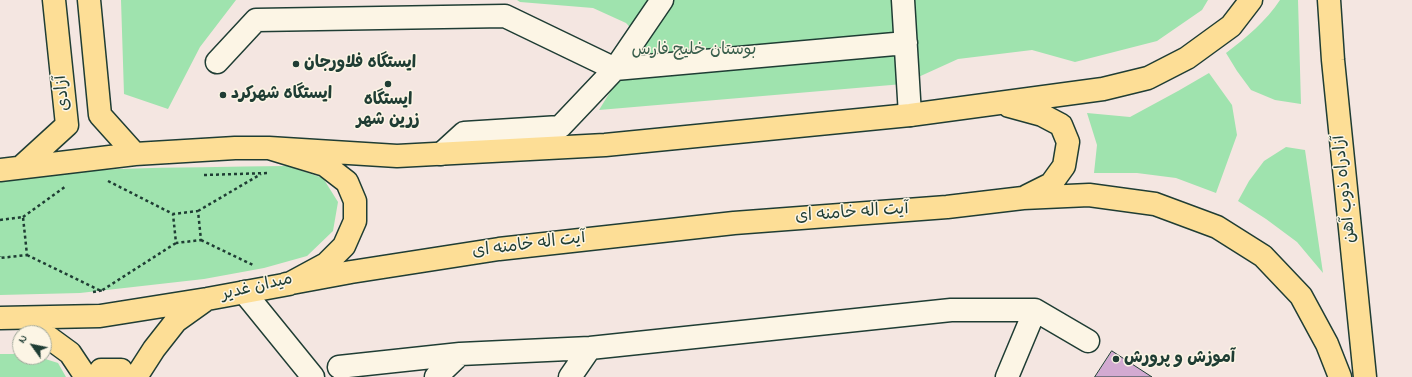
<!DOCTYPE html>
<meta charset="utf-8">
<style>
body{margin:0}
#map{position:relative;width:1412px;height:377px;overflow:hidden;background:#f4e6e1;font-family:"Indie Flower",sans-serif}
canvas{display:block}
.north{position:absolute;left:12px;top:325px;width:40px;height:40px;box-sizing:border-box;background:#fcf5e5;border:1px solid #a4ab9e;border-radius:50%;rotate:303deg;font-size:11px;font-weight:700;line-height:16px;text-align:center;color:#1f3d34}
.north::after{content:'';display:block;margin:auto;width:14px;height:18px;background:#1f3d34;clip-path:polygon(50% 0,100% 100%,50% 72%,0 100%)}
</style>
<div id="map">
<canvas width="1412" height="377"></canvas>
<div class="north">N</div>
</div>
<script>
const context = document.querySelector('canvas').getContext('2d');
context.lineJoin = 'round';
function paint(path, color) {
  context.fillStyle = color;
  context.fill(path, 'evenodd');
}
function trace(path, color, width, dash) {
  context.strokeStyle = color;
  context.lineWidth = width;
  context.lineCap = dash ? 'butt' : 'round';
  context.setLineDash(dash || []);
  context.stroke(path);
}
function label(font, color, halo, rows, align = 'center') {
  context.font = font + ' "Indie Flower","Playpen Sans Arabic",sans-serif';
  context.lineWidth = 3;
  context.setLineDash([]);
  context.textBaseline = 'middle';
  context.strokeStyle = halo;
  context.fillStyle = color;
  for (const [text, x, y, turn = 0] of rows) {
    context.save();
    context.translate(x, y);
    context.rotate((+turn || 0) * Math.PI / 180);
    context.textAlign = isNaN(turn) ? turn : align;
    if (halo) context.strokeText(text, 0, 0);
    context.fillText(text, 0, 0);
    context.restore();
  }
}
const green = new Path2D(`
 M121,0H236L200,47L168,109L124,94Z
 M517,0H1208L1202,10L1157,41L1075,62L1032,50L958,59L903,84L599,110L642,40L626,23L593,8L520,2Z
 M1280,0H1298L1301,104L1275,100L1251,90L1237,71L1226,53C1247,37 1266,21 1280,0Z
 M1209,73L1232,105L1237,135L1216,193L1176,178L1137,173H1094L1097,145L1087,113L1130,117L1178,91Z
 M1286,147L1305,150L1323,273L1297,242L1266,219L1238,201L1249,181L1264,161Z
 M287,166L323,178L338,202L333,231L307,256L264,268L204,279L80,293L0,295V180C39,173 79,171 119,169C174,167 230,167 287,166Z
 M0,354H20V357H39L58,363L66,377H0Z`);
const building = new Path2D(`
 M1112,351L1152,377H1095Z`);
const path = new Path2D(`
 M204,175L269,173
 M108,181L173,214L198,211L201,240L176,243L173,214
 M198,211L261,174
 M23,217L66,186
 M0,220L23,217L27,255L0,258V256
 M201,240L255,266
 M27,255L101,291L176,243
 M93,292L104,290`);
const minor = new Path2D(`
 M903,0L910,115
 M217,62L256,20L505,16L615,69L906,43
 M441,154L464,133L560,127L615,69L662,0
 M244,292L313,377
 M339,367L460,354
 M436,377L460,354L590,348L951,310H1035L1088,341
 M570,377L590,348
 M1007,377L1035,310`);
const major = new Path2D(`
 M89,0L100,115L135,154
 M1009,106L1042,115L1061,125L1068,142L1064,166L1051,184L1027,196
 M269,148L397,156L605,145L910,115L1103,89L1148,78L1187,58L1231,26L1251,0
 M21,167L67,125L54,0
 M0,170L135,154L235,148H269L325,165L347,182L355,201V221L344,246L326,264L289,284L207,299L100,316L0,318
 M286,284L351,272L499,249L734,223L947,207L1023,198L1089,195L1155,204L1217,227L1263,256L1301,296L1327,344L1340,377
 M44,334L70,353L86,377
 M96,377L101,370H121L125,377
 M136,377L154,349L176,321L204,301`);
const highway = new Path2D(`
 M1329,0L1333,60L1365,377`);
const markers = [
 [296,64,4,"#1f3d34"],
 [388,84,4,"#1f3d34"],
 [223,95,4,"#1f3d34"],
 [1116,359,4,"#1f3d34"]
];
const parkNames = [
 ["بوستان خلیج فارس",694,51]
];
const poiNames = [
 ["ایستگاه فلاورجان",304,64],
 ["ایستگاه شهرکرد",231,95],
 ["ایستگاه",388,101,"center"],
 ["زرین شهر",388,121,"center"],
 ["آموزش و پرورش",1124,359]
];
const streetNames = [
 ["آزادی",64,93,-96],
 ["آزادراه ذوب آهن",1346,189,-96],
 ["آیت اله خامنه ای",852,214,-4],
 ["آیت اله خامنه ای",529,246,-7],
 ["میدان غدیر",257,288,-13]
];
paint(green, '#9fe3ae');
paint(building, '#d2aad1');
trace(building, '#1f3d34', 1);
trace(minor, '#1f3d34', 25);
trace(major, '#1f3d34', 25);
trace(highway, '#1f3d34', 25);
trace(path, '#1f3d34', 2.5, [3, 3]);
trace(minor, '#fcf5e5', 22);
trace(major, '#fdde96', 22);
trace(highway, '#fdde96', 22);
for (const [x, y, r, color] of markers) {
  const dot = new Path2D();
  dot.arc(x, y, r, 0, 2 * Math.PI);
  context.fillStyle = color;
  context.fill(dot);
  trace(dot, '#fcf5e5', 1.5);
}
label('17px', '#395e4c', '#fcf5e5', parkNames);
label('bold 17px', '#1f3d34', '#fcf5e5', poiNames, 'left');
label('17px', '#1f3d34', '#fcf5e5', streetNames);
</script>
